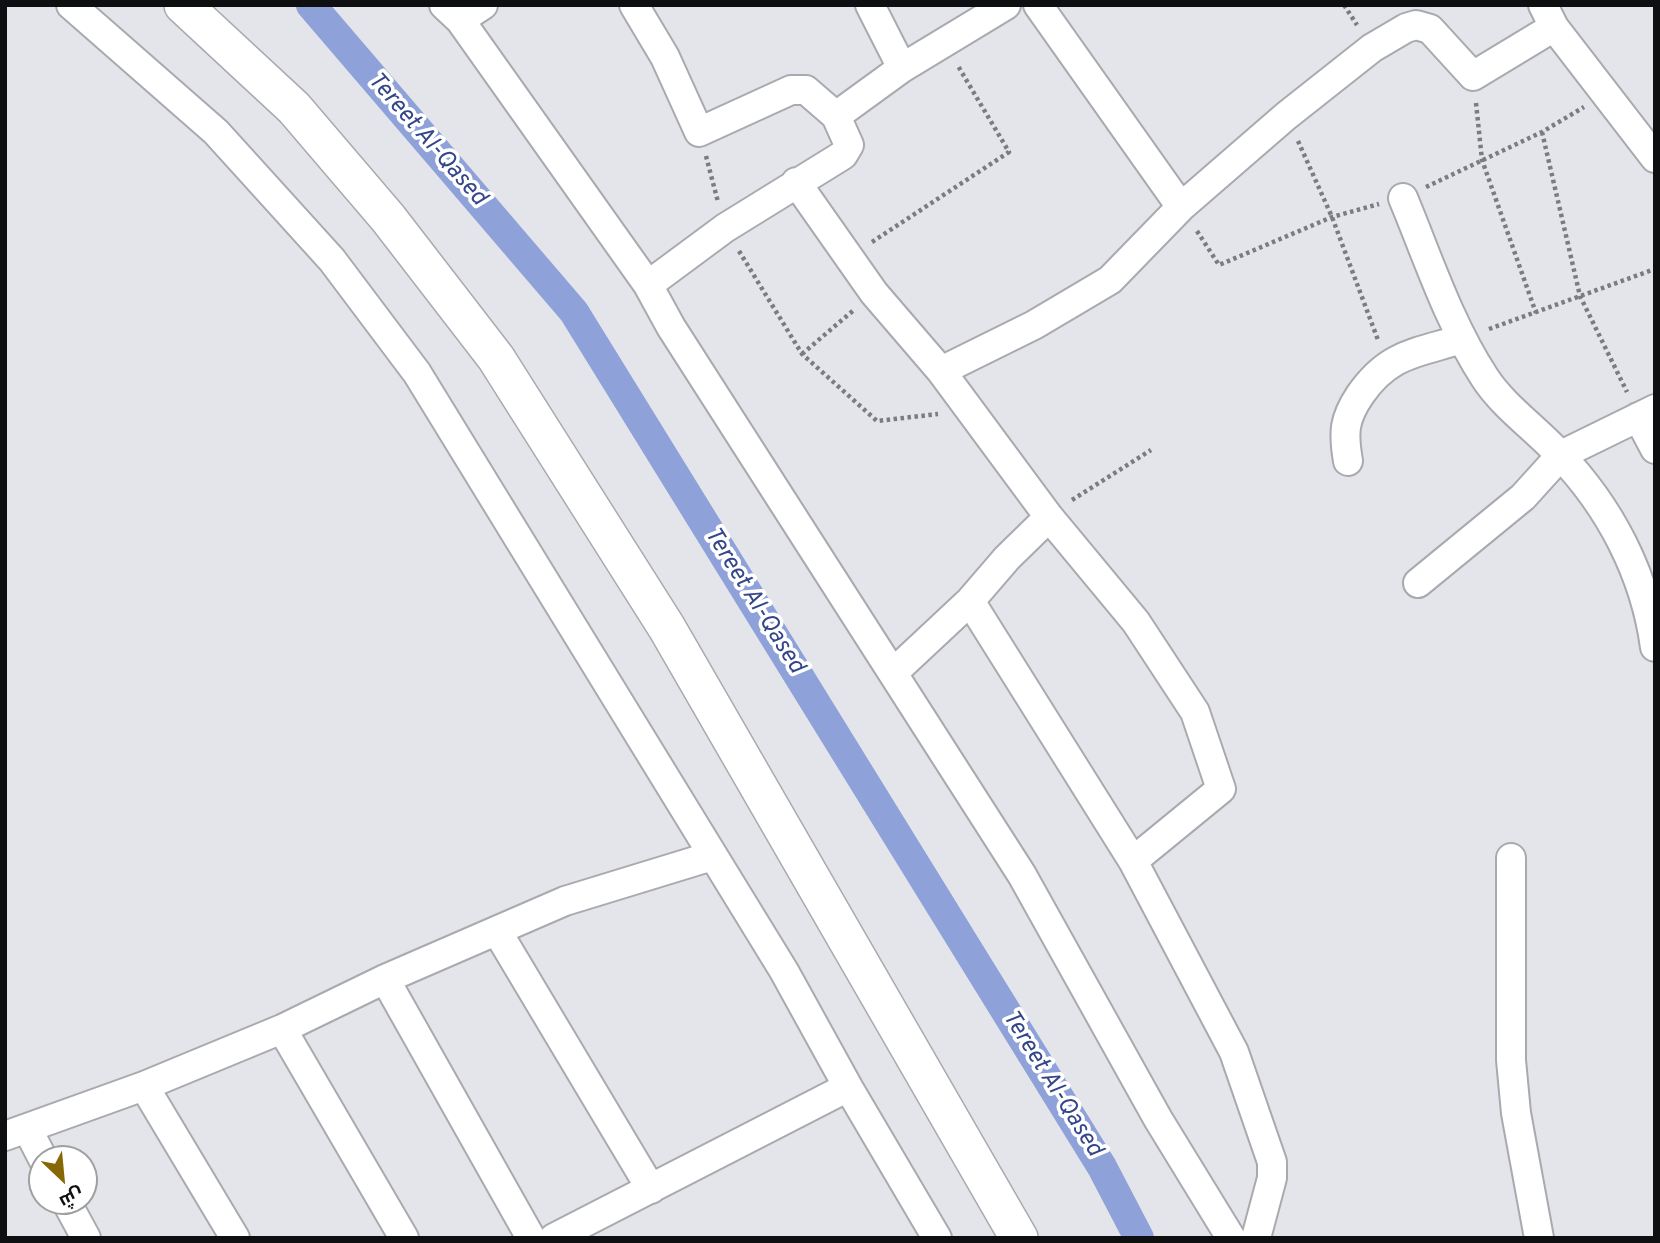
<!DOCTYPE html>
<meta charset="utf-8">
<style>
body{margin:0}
#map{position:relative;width:1660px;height:1243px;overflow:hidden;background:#e3e5ea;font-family:Overpass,Cairo,sans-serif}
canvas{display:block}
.frame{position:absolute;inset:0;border:7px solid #0e0f10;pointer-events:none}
.north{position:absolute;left:28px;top:1145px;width:70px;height:70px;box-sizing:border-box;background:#fff;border:2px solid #9f9f9f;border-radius:50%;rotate:154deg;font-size:19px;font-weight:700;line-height:28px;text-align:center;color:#0e0f10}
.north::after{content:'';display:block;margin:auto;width:24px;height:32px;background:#866904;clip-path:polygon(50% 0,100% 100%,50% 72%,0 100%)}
</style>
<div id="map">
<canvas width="1660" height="1243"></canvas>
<div class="frame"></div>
<div class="north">ش</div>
</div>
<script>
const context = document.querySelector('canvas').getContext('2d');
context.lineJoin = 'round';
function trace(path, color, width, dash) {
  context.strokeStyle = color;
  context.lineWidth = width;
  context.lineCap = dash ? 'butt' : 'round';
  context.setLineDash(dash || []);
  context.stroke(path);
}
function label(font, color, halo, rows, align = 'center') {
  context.font = font + ' Overpass,sans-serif';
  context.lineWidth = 7;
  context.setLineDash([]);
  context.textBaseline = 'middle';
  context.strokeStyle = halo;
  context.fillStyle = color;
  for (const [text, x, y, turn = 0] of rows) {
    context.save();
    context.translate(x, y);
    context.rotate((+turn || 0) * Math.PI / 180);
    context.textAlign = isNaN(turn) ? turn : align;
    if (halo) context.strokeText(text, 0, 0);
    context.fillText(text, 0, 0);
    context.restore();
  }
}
const canal = new Path2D(`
 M311,5L574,312L1102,1167L1139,1238`);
const path = new Path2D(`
 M1344,5L1357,25
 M1476,103L1482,160L1536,313
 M1542,132L1580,296L1627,392
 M1298,141L1332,217L1378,340
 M706,156L718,202
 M1426,187L1542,132L1584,107
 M1197,231L1219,265L1332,217L1379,204
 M872,242L1009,152L958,66
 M739,251L802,354L877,421L938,414
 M1489,329L1655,269
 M802,354L855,309
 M1072,500L1151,450`);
const minor = new Path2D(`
 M71,5L216,132L332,260L417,373L784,971L848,1087L937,1238
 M444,5L460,20L648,285L671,327L1022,875L1158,1119L1231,1238
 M634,5L665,57L699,132L791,90H806L836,116L849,145L843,155L725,228L648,285
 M870,5L902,68
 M1038,5L1181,207
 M1543,5L1554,27L1655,158
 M460,20L483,5
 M836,116L902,68L1006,5
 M796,182L874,293L941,371L1049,517L1136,622L1195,712L1221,789L1133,861
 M1403,198C1428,258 1449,323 1485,378C1504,407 1535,428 1559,454C1610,507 1645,574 1655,647
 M941,371L1034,325L1110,280L1181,207L1286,116L1372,48L1406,28L1416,25L1430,29L1473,76L1554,27
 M1638,417L1655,449
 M1348,461C1343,432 1344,419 1360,395C1389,353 1417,353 1462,339
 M1418,583L1523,497L1561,455L1655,409
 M970,601L1133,861L1234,1052L1272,1162V1178L1256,1238
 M893,673L970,601L1007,558L1049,517
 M1511,858V1060L1516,1113L1539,1238
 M497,931L651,1189
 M385,979L531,1238
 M282,1029L404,1238
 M144,1086L235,1238
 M27,1128L43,1159
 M5,1136L144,1086L282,1029L385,979L565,901L712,856
 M66,1201L86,1238
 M554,1238L848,1087`);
const tertiary = new Path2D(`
 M183,5L294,108L388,218L496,358L667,628L1019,1238`);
const waterNames = [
 ["Tereet Al-Qased",426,140,49],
 ["Tereet Al-Qased",753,601,58],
 ["Tereet Al-Qased",1051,1084,58]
];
trace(canal, '#8ea2d9', 30);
trace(minor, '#a8aaaf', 32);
trace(tertiary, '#a8aaaf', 40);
trace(path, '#7b7c7f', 4.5, [3.5, 3.5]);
trace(minor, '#fff', 28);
trace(tertiary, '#fff', 37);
label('italic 24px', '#34468a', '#fff', waterNames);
</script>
